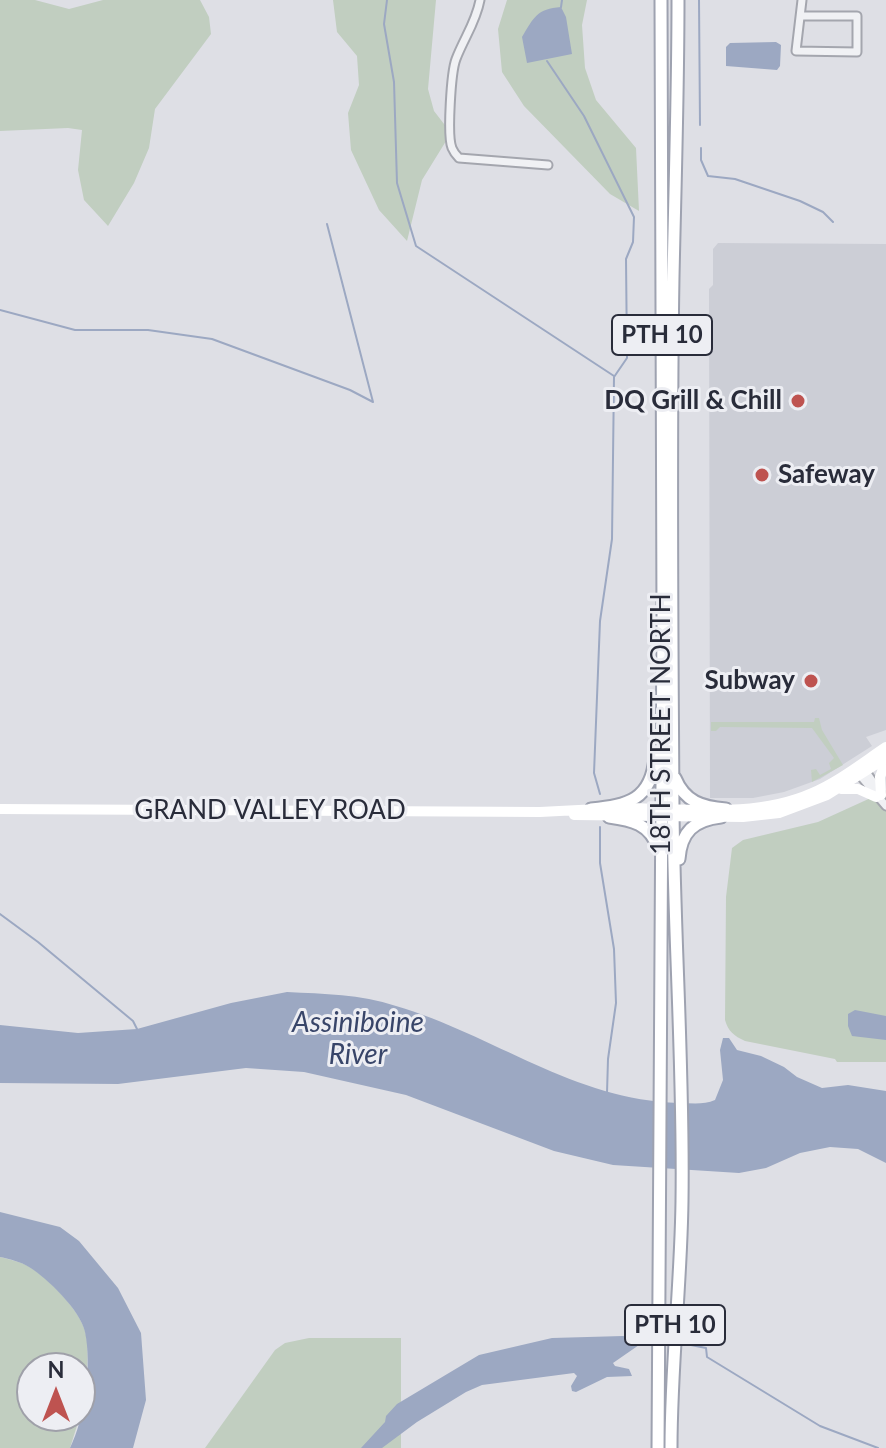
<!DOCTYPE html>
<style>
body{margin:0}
#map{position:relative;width:886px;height:1448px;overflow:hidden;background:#dedfe5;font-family:Lato,sans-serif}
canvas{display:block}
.north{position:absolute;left:16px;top:1352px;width:80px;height:80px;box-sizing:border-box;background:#edeef3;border:2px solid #9fa0a9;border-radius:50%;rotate:0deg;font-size:22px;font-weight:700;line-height:32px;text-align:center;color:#292c3a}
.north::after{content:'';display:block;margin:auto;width:28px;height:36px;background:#be5350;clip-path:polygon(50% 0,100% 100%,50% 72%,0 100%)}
</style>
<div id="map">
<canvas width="886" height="1448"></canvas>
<div class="north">N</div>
</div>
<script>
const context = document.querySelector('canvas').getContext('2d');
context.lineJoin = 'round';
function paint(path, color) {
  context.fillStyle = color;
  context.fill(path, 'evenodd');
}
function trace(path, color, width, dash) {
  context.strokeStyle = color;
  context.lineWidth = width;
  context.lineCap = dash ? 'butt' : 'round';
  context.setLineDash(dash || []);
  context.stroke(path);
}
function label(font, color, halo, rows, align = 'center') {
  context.font = font + ' Lato,sans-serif';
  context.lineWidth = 6;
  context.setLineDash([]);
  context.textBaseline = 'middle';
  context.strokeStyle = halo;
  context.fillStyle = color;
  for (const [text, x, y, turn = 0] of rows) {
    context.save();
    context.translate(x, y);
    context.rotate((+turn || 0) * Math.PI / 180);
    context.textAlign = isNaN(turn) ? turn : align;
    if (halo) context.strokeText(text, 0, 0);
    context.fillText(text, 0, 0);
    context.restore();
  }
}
const built = new Path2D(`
 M718,243L886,244V730L866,737L872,746L820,779L784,792L753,798H710L709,289L713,285V249Z`);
const green = new Path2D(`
 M0,0H35L69,9L103,0H200L209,17L211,34L155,109L149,148L134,183L108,226L84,200L78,170L82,130L68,128L0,131Z
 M333,0H436L428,89L434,111L451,133L422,180L407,241L379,210L351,150L348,113L359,85L357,56L337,32Z
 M507,0H587L582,25L585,68L596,100L636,148L639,211L610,194L524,106L502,72L498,29Z
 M815,718H819L822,730L843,765L812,782L811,770L816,769L820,775L831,769L829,763L834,758L812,728L720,727L716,731H711V722H814Z
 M886,791V1062H837L835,1059L745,1041C734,1036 728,1031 725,1020L726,897L732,848L743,840L818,822Z
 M0,1257C8,1259 17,1261 24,1264C44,1273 77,1307 84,1328C92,1349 85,1394 80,1416V1368H32V1416H80L70,1448H0Z
 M309,1338H401V1448H205L275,1350L285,1343Z`);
const water = new Path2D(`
 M561,7L566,17L572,54L527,63L522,37C534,17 537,9 561,7Z
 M776,42L781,45L780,66L777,70L726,66V47L730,43Z
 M287,992C324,994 360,994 396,1006C494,1035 574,1100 679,1103C691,1103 704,1105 715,1100L723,1080L720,1050L723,1038H729L737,1050L761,1056L784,1067L797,1077L822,1088L848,1085L886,1091V1163L858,1149L830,1147L800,1153L766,1168L739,1173L613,1165L554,1151L406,1095L304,1072L246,1068L118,1084L0,1083V1025L78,1033L137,1029L231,1003Z
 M855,1010L886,1016V1040L852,1036L848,1026V1014Z
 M0,1212L60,1227L79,1241L118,1288L141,1333L146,1400L133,1448H70C85,1418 92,1365 85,1332C81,1311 47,1278 29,1267C21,1262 10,1259 0,1257Z
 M623,1336L628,1337L639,1345L613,1363L615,1366L629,1369L632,1376L607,1377L576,1392L572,1391L571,1386L577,1376L574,1373L482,1385L466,1392L417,1422L382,1448H361L385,1422L386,1416L397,1404L479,1355L552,1338Z`);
const stream = new Path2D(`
 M387,0L384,24L394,82L397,183L416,246L614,376
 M699,0L700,125
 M561,7L562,0
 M547,61L584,116L634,217L633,242L626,259L627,358L614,377L612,539L600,621L594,773L600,794
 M701,148V160L708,176L735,179L800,201L823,212L833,222
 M0,310L75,330H148L212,339L350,390L373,402L327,224
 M600,827V863L614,949L616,1003L608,1059L607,1093
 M0,914L38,942L133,1021L137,1029
 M691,1345L706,1348L707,1357L820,1426L878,1448`);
const street = new Path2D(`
 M480,0C476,22 464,38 456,59C451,72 447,136 452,148C454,153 455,154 459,158L548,165
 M802,16H857V52L796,51L802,0
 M864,769L880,792
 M858,773L886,806`);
const secondary = new Path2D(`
 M841,789H858L876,797
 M881,795L880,777L886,761
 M614,808C678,807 751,820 812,793C838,782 862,763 886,747
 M0,809L540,812L598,809
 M574,815L743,817L779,813L827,795L886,758`);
const primary = new Path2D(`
 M675,778C685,802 702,807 726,809
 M591,809C628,805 651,800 655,758
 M609,817C632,820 650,824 658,848
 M679,859C681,832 694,820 721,817
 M658,1448L663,616L661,0
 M671,1448C671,1365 681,1283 682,1201C684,1070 674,939 673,808C672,631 670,454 673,277C675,184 678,92 678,0`);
const markers = [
 [798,401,8,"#be5350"],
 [762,475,8,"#be5350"],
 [811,681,8,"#be5350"]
];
const shields = [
 [662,335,100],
 [675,1325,100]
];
const shieldNames = [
 ["PTH 10",662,335],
 ["PTH 10",675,1325]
];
const poiNames = [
 ["DQ Grill & Chill",782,401],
 ["Safeway",778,475,"left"],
 ["Subway",795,681]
];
const streetNames = [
 ["18TH STREET NORTH",662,724,-90],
 ["GRAND VALLEY ROAD",270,811]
];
const waterNames = [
 ["Assiniboine",358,1023],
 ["River",358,1055]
];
paint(built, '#ccced6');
paint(green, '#c1cec0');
paint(water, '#9ca8c2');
trace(stream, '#9ca8c2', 2);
trace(street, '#a4a6ae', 11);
trace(primary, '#9ea2b0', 15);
trace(street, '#f0f1f4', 7);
trace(secondary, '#fff', 10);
trace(primary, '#fff', 11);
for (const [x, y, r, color] of markers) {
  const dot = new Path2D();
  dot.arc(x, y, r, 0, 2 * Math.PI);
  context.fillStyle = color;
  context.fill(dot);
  trace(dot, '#edeef3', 3);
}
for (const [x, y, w] of shields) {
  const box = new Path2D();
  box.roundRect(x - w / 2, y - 20, w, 40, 6);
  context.fillStyle = '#edeef3';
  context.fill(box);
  trace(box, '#292c3a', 2);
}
label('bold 24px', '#292c3a', null, shieldNames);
label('bold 26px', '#292c3a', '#edeef3', poiNames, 'right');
label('26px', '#292c3a', '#edeef3', streetNames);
label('italic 28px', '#384569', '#edeef3', waterNames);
</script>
